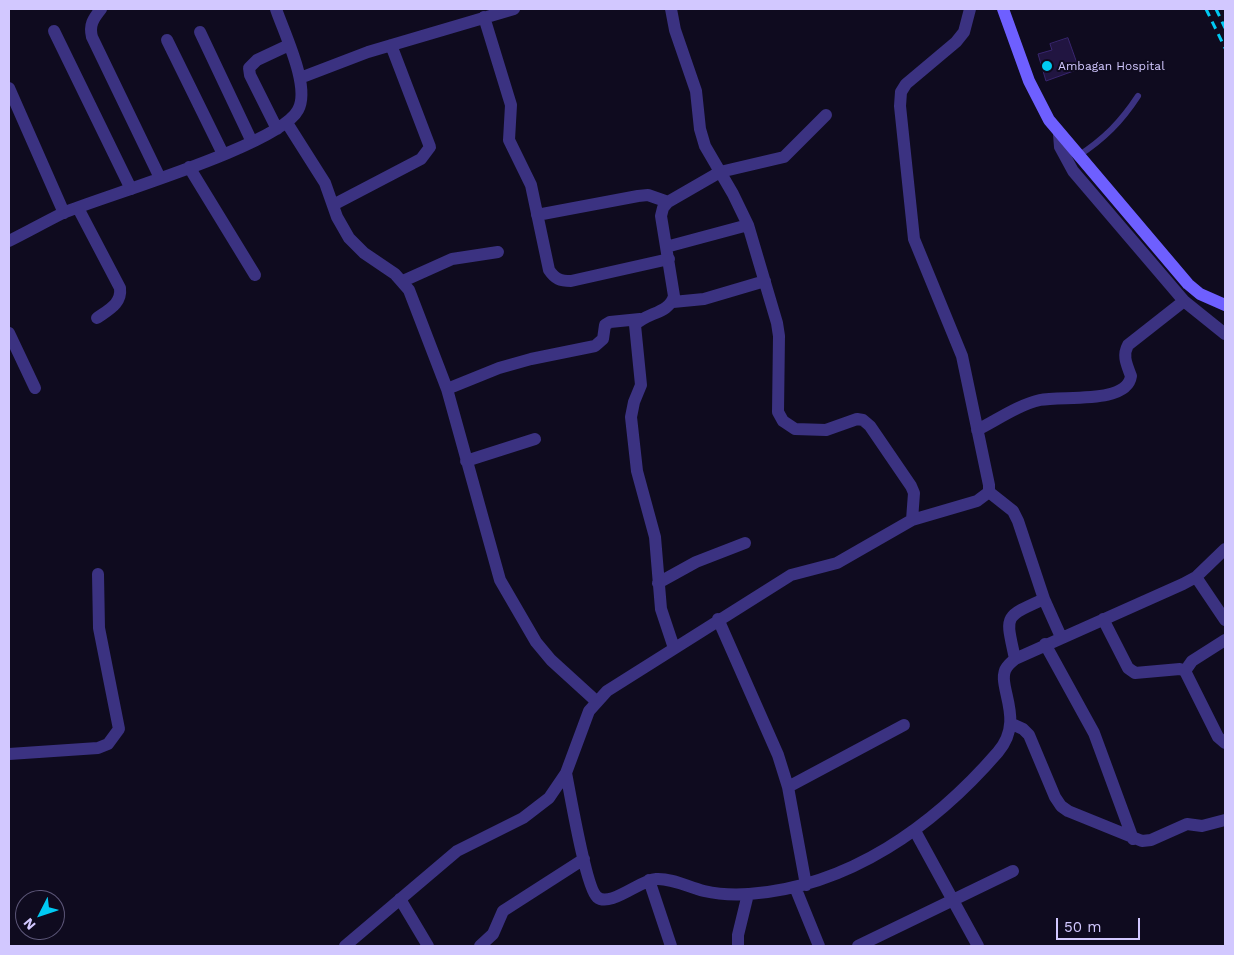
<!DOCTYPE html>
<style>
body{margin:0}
#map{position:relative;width:1234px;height:955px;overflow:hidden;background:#0f0b1f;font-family:"Work Sans",sans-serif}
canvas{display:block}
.frame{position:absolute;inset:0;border:10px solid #d2c8ff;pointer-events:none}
.north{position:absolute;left:15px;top:890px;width:50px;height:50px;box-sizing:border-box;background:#0f0b1f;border:1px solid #5d5779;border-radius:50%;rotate:229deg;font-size:14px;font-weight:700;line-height:20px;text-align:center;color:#d2c8ff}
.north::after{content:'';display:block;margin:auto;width:18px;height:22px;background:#00caf3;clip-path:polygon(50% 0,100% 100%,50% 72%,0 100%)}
.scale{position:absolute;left:1056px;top:918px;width:84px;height:22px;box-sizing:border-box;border:2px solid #d2c8ff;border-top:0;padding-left:6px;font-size:15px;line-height:18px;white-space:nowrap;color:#d2c8ff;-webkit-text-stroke:4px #0f0b1f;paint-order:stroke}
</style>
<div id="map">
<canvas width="1234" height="955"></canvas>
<div class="frame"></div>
<div class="north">N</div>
<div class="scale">50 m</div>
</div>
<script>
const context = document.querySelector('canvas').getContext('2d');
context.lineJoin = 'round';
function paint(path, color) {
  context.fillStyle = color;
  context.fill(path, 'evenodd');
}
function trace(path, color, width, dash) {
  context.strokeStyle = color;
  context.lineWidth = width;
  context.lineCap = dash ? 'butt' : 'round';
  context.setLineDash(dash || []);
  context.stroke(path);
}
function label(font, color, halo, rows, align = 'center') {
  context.font = font + ' "Work Sans",sans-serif';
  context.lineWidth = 4;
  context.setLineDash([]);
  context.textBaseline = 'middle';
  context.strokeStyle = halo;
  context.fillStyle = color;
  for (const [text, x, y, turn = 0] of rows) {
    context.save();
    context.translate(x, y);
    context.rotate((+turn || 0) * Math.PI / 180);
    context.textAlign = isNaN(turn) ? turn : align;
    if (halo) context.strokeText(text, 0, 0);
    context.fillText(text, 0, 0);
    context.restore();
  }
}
const building = new Path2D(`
 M1068,38L1079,69L1046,81L1038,54L1052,50L1050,44Z`);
const lane = new Path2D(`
 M1078,156C1104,139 1121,122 1138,96`);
const street = new Path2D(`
 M101,9C93,19 89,25 92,37L160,178
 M671,9L675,30L696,91L700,129L705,146L733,194L748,225L777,323L779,336L778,412L783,421L795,429L826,430L857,419L863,420L870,426L911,486L914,493L912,520
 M484,17L511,105L509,140L531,185L549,270C555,279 560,281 571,281L669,259
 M54,31L131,189
 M200,32L252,142
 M167,40L223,154
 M300,78L368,52L514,9
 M9,88L64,213
 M287,123L325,183L337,217L349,238L364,253L395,274L409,290L447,389L500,580L536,642L551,660L596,701
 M277,129L250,75L249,68L257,60L289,45
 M1059,134L1060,147L1073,171L1184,301L1225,334
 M189,167L255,275
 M333,205L421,159L430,147L391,45
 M78,208L120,288C122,304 108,310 97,318
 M537,215L638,196L648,195L668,202
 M9,241C27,232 45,222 63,213C106,195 280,145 298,110C311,87 284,33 276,9
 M666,247L748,225
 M403,281L452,259L498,252
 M673,302L704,299L765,281
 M9,333L35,388
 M447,389L499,368L531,359L595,346L603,339L605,325L610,322L640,319
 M977,430C997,420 1018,405 1040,400C1061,395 1127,405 1131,376C1127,365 1122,356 1128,345L1184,301
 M466,461L535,439
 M989,492L1013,511L1018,521L1044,599L1061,637
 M1196,577L1225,620
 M658,583L696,562L745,543
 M718,619L778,755L788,787L806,885
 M1103,619L1128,668L1135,673L1180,669L1185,671L1218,737L1225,743
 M1045,644L1094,733L1133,839
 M674,648L661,609L655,537L637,471L631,417L634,402L641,385L635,325C647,312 669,314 674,296L661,216L663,208L668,202L720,172L784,157L826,115
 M1015,659C1006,615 1002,618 1044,599
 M1185,671L1192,661L1225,640
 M1012,724L1023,729L1029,735L1055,797L1061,806L1068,811L1142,841L1151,840L1187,824L1202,826L1225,820
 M9,754L98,748L108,744L119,729L99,628L98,574
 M566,773C570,793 586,888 597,897C610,908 640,880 656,879C672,878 688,887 704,891C717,894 735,895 749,894C849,887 934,826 998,752C1027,718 994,684 1007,667C1009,664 1013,661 1015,659L1183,584L1196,577L1225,549
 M788,787L904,725
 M915,831L978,946
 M649,880L671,946
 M795,887L819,946
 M400,899L428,946
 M345,946L457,851L523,818L549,798L566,773L589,711L607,691L791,575L837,563L912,520L977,501L989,492V485L962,356L914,239L900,106L901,92L906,84L956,42L964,32L970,9
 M480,946L493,934L503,911L584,859
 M738,946V935L748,894
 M858,946L1013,871`);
const secondary = new Path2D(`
 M1003,9L1029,81L1049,120L1188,284L1200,294L1225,305`);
const rail = new Path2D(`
 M1206,9L1225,48
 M1216,9L1225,28`);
const markers = [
 [1047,66,6,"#00caf3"]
];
const poiNames = [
 ["Ambagan Hospital",1058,66]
];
paint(building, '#211541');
trace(building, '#39266f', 1);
trace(lane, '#3b3281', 6);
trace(street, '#3b3281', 12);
trace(secondary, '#6e5fff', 12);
trace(rail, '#00caf3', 3, [8, 6]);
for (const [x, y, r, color] of markers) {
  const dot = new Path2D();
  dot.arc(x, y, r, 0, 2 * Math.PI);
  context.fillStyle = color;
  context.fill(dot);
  trace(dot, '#0f0b1f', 2);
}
label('12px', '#d2c8ff', '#0f0b1f', poiNames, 'left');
</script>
